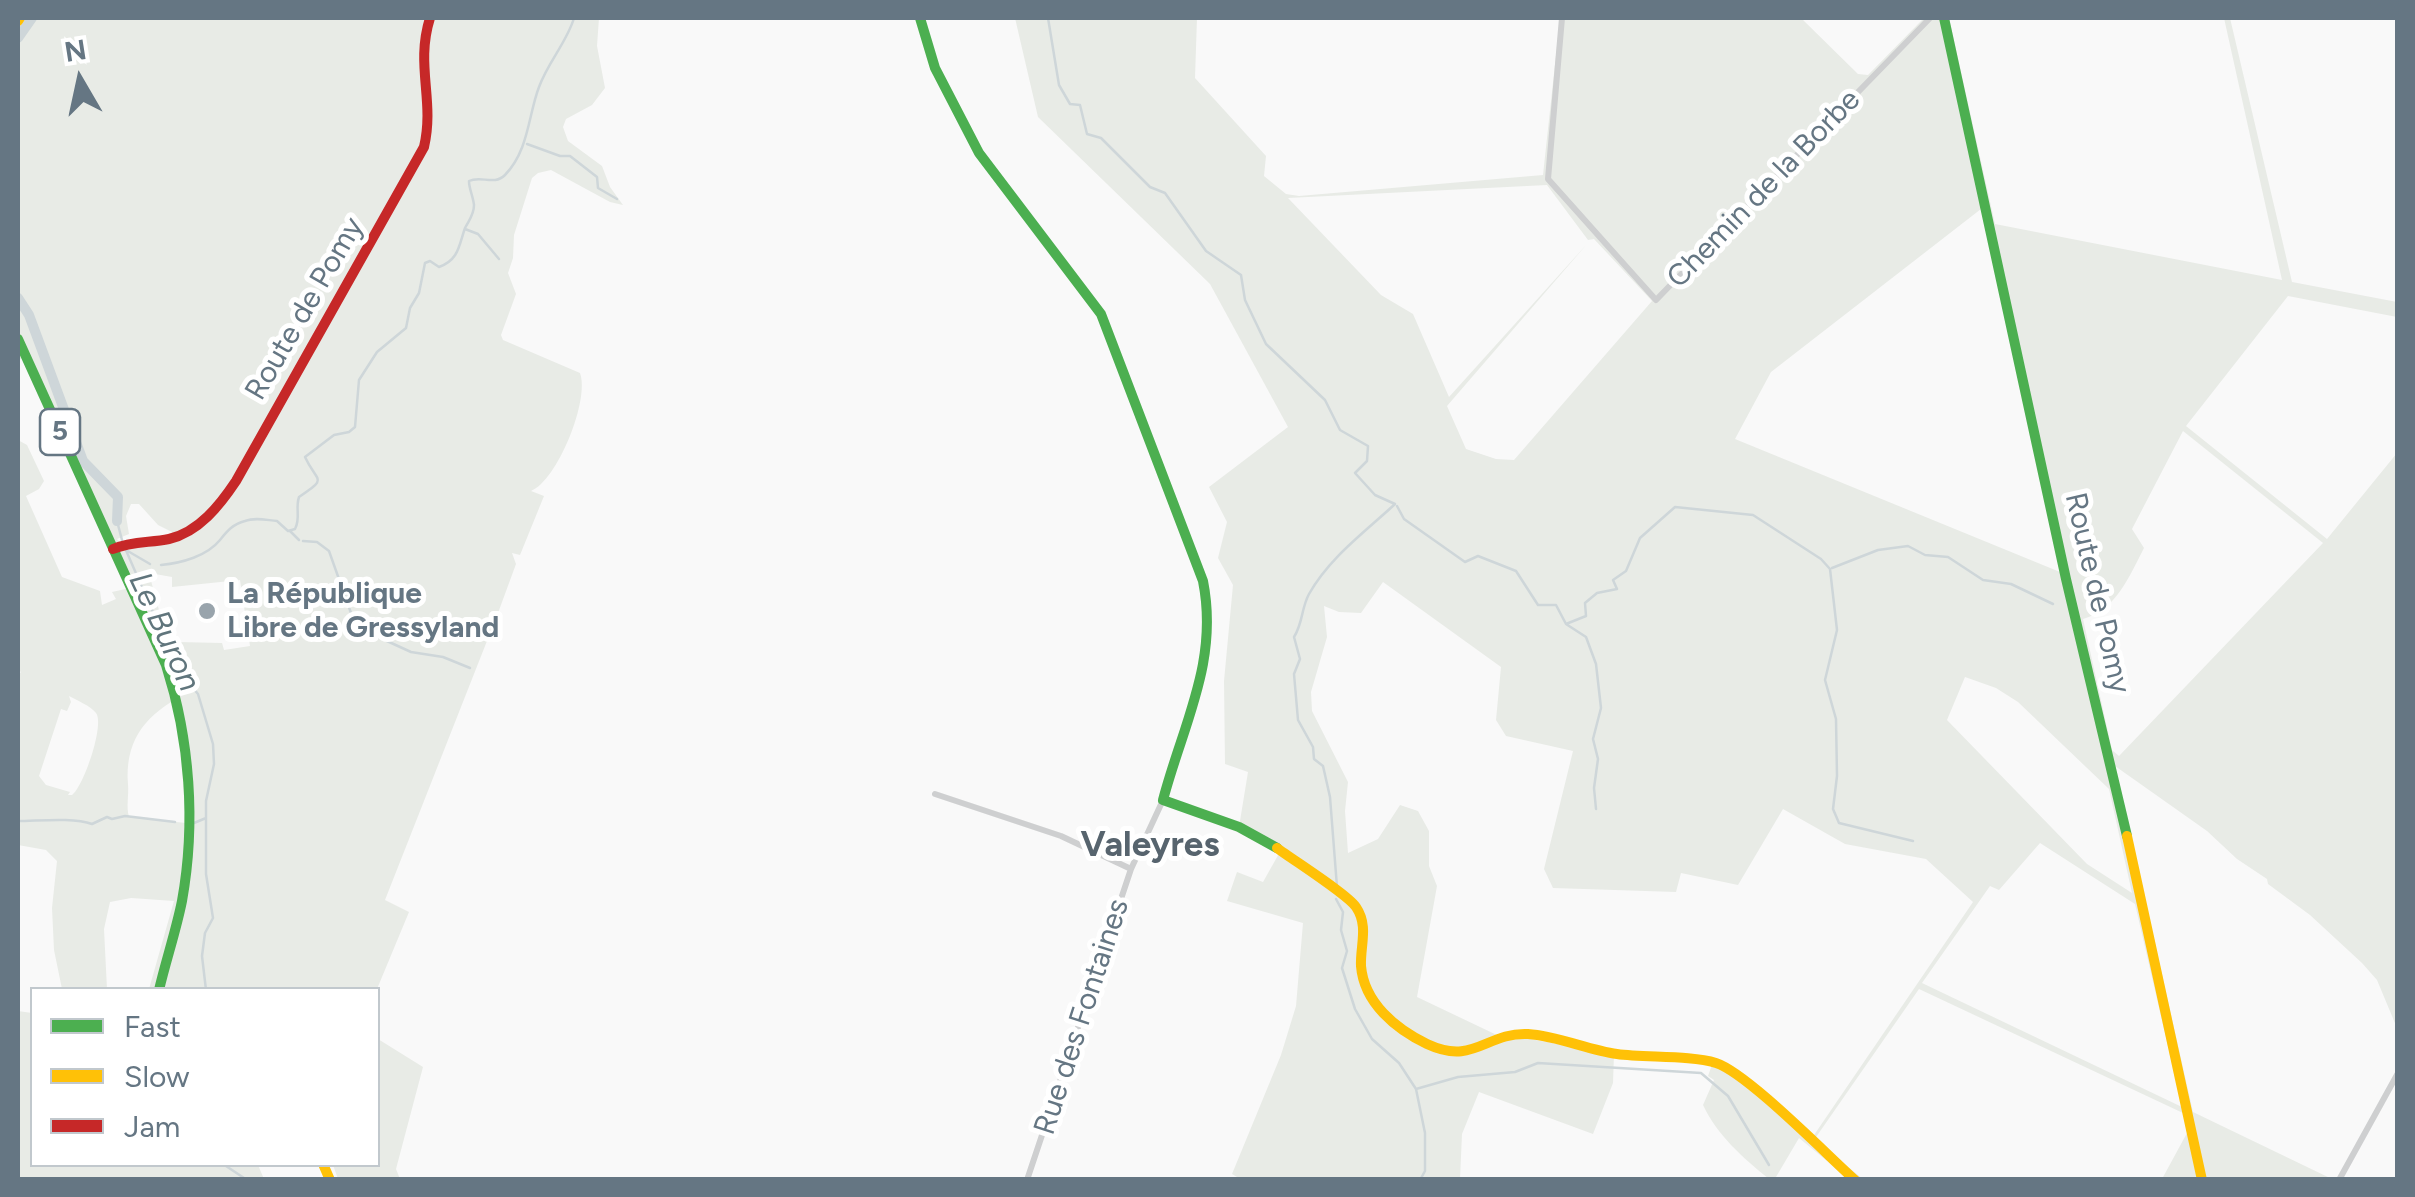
<!DOCTYPE html>
<meta charset="utf-8">
<style>
body{margin:0}
#map{position:relative;width:2415px;height:1197px;overflow:hidden;background:#f9f9f9;font-family:Figtree,sans-serif}
canvas{display:block}
.frame{position:absolute;inset:0;border:20px solid #657683;pointer-events:none}
.legend{position:absolute;left:30px;top:987px;width:350px;height:180px;box-sizing:border-box;background:#fff;border:2px solid #c1c8cd;margin:0;padding:12px 18px;list-style:none;font-size:30px;color:#657683}
.legend li{display:flex;align-items:center;gap:20px;height:50px}
.legend b{width:50px;border:2px solid #c1c8cd}
.north{position:absolute;left:30px;top:30px;width:100px;height:100px;-webkit-text-stroke:8px #fff;paint-order:stroke;rotate:351deg;font-size:28px;font-weight:700;line-height:40px;text-align:center;color:#657683}
.north::after{content:'';display:block;margin:auto;width:35px;height:45px;background:#657683;clip-path:polygon(50% 0,100% 100%,50% 72%,0 100%)}
</style>
<div id="map">
<canvas width="2415" height="1197"></canvas>
<div class="frame"></div>
<ul class="legend">
<li><b style="height:12px;background:#4caf50"></b>Fast</li>
<li><b style="height:12px;background:#ffc107"></b>Slow</li>
<li><b style="height:12px;background:#c62828"></b>Jam</li>
</ul>
<div class="north">N</div>
</div>
<script>
const context = document.querySelector('canvas').getContext('2d');
context.lineJoin = 'round';
function paint(path, color) {
  context.fillStyle = color;
  context.fill(path, 'evenodd');
}
function trace(path, color, width, dash) {
  context.strokeStyle = color;
  context.lineWidth = width;
  context.lineCap = dash ? 'butt' : 'round';
  context.setLineDash(dash || []);
  context.stroke(path);
}
function label(font, color, halo, rows, align = 'center') {
  context.font = font + ' Figtree,sans-serif';
  context.lineWidth = 10;
  context.setLineDash([]);
  context.textBaseline = 'middle';
  context.strokeStyle = halo;
  context.fillStyle = color;
  for (const [text, x, y, turn = 0] of rows) {
    context.save();
    context.translate(x, y);
    context.rotate((+turn || 0) * Math.PI / 180);
    context.textAlign = isNaN(turn) ? turn : align;
    if (halo) context.strokeText(text, 0, 0);
    context.fillText(text, 0, 0);
    context.restore();
  }
}
const green = new Path2D(`
 M20,18H599L597,46L605,88L592,105L566,119L563,127L568,141L602,166L610,187L623,205L610,202L551,170L538,173L532,178L514,235L513,258L508,273L516,294L501,335L503,340L580,373C590,400 557,481 531,491L544,496L520,555L512,553L516,564L498,613L385,900L409,912L377,989H149L174,901L131,898L110,902L104,929L107,989H62L54,950L52,908L57,861L46,850L18,845V675L21,672L18,670V440L27,445L44,481L39,489L26,496L62,577L100,591L102,605L116,599L112,592L130,588L24,355L18,362ZM131,504H139L158,525L172,532V537L122,545L117,539L129,534L126,516ZM155,574L172,577V587L240,580L250,646L224,650L222,643L178,642L159,610L150,577ZM69,696C76,700 91,706 96,713C105,725 83,788 72,795H68L70,792L46,785L39,776L61,709L67,711L71,702ZM178,698L186,823L129,817C126,806 129,796 128,784C125,744 142,718 178,698Z
 M1015,18H1197L1195,78L1266,156L1264,176L1286,194L1299,196L1543,175L1560,18H1801L1858,74L1868,75L1924,18H1949L1995,224L2282,280L2224,18H2230L2292,282L2397,302V317L2288,296L2186,426L2327,539L2397,453V1028L2377,980L2362,963L2310,915L2268,884L2267,879L2237,859L2207,831L2115,766L2193,1112L2332,1179H2162L2187,1133L2183,1113L1919,989L1814,1140L1863,1179H1849L1799,1138L1776,1177L1768,1178C1744,1159 1717,1135 1703,1105L1714,1080L1708,1076L1714,1059L1740,1073L1812,1138L1973,902L1926,859L1845,844L1783,809L1738,885L1681,873L1676,892L1553,888L1544,869L1573,751L1506,736L1496,720L1501,667L1383,582L1361,613L1339,612L1324,606L1327,637L1311,692L1312,711L1348,782L1345,811L1348,853L1378,839L1400,805L1418,811L1429,831V866L1437,886L1417,997L1501,1037L1513,1036L1614,1054L1613,1083L1593,1134L1479,1092L1462,1134L1460,1179L1242,1180L1232,1174L1281,1055L1296,1006L1303,923L1227,901L1237,872L1263,882L1281,850L1239,827L1248,772L1225,764L1224,681L1233,585L1218,558L1227,522L1209,487L1288,427L1210,284L1038,117ZM1547,185L1588,240L1594,239L1652,301L1514,460L1496,459L1466,449L1447,406L1587,244L1449,397L1413,314L1381,295L1288,198ZM1981,209L1982,210L2060,572L1735,439L1771,372ZM2183,431L2323,543L2119,756L2112,750L2083,619C2116,610 2129,577 2144,548L2132,529ZM1965,677L1996,688L2018,702L2109,789L2132,893L2087,864L1947,720ZM2040,843L2135,904L2182,1107L1922,983L1990,886L1999,890Z
 M18,1011L32,1013V1164L258,1165L264,1179H18Z
 M378,1039L423,1067L396,1169L400,1179H338L333,1165L378,1164Z`);
const stream = new Path2D(`
 M1048,18L1059,85L1070,104L1080,105L1087,134L1101,138L1150,187L1165,193L1206,251L1241,275L1245,300L1266,344L1325,400L1340,430L1368,446L1367,461L1355,473L1375,495L1395,504C1365,532 1330,557 1309,594C1301,609 1303,623 1294,637L1300,659L1294,674L1298,720L1313,747L1314,759L1323,766L1330,797L1337,887
 M527,144L560,156H570L597,177L598,188L617,199
 M465,229L478,234L499,259
 M1397,506L1404,519L1465,562L1478,556L1516,571L1538,605H1556L1566,624L1586,637L1596,664L1601,708L1593,739L1598,759L1594,788L1596,809
 M117,521L122,540
 M290,531L299,540
 M303,541L317,542L329,551L351,613L376,636L411,652L443,657L470,668
 M125,548L178,670L198,694L213,744L214,764L206,801V874L213,918L205,933L202,956L206,990
 M126,550L150,564
 M161,565C182,563 207,556 220,540C227,531 233,524 245,521C255,517 266,520 277,521L288,531L295,529C301,518 295,509 299,497C329,477 317,483 305,457L334,435L349,432L355,427L359,380L377,352L406,328L410,308L419,293L425,263L430,261L439,267C459,260 459,245 465,228C469,220 474,215 474,205C473,196 469,189 469,181C481,175 494,186 505,175C529,150 528,116 539,87C548,62 567,42 574,18
 M1832,568L1878,550L1908,546L1925,555L1948,557L1983,580L2011,584L2053,604
 M1566,624L1586,616L1585,603L1597,593L1617,589L1613,580L1626,571L1640,538L1675,507L1753,515L1821,559L1830,569L1837,630L1825,680L1836,719L1837,776L1833,809L1839,823L1913,841
 M18,821C38,821 73,817 92,824L107,817L112,819L125,816L175,822
 M194,823L206,818
 M1336,899L1343,912L1341,930L1347,951L1342,968L1355,1009L1372,1039L1399,1063L1416,1089L1425,1133V1171L1420,1180
 M1416,1089L1458,1077L1515,1072L1538,1063L1701,1073L1728,1096L1769,1165
 M223,1164L247,1180`);
const river = new Path2D(`
 M18,38L32,18
 M18,298L29,315L83,461L118,497L117,521`);
const street = new Path2D(`
 M1562,18L1548,179L1656,300L1930,18
 M935,794L1061,836L1131,869
 M1027,1180L1131,869L1163,800
 M2339,1180L2398,1073`);
const fast = new Path2D(`
 M920,18L935,68L979,153L1101,314L1203,581C1219,662 1183,724 1163,800L1239,827L1277,848
 M1944,18L2066,579L2127,836
 M18,339L166,665C190,740 196,823 182,901C176,931 166,960 159,990`);
const slow = new Path2D(`
 M18,21L20,18
 M2127,836L2202,1180
 M1277,848C1293,860 1347,894 1356,907C1369,926 1360,946 1361,966C1364,1003 1396,1029 1427,1044C1474,1066 1486,1032 1528,1034C1558,1036 1588,1050 1617,1054C1645,1058 1690,1055 1716,1063C1747,1073 1826,1154 1855,1180
 M323,1164L330,1180`);
const jam = new Path2D(`
 M113,549C132,541 150,543 169,539C199,532 220,505 236,481L424,147C435,100 415,66 430,18`);
const markers = [
 [207,611,10,"#99a4ac"]
];
const shields = [
 [60,432,40]
];
const shieldNames = [
 ["5",60,432]
];
const streetNames = [
 ["Chemin de la Borbe",1764,189,-46],
 ["Route de Pomy",305,309,-60],
 ["Route de Pomy",2097,593,77],
 ["Rue des Fontaines",1082,1017,-72]
];
const poiNames = [
 ["La République",227,594],
 ["Libre de Gressyland",227,628]
];
const waterNames = [
 ["Le Buron",164,632,65]
];
const quarterNames = [
 ["Valeyres",1150,846]
];
paint(green, '#e8ebe6');
trace(stream, '#ced6d9', 2.5);
trace(river, '#ced6d9', 10);
trace(street, '#cecfd0', 6);
trace(fast, '#4caf50', 10);
trace(slow, '#ffc107', 10);
trace(jam, '#c62828', 10);
for (const [x, y, r, color] of markers) {
  const dot = new Path2D();
  dot.arc(x, y, r, 0, 2 * Math.PI);
  context.fillStyle = color;
  context.fill(dot);
  trace(dot, '#fff', 4);
}
for (const [x, y, w] of shields) {
  const box = new Path2D();
  box.roundRect(x - w / 2, y - 23, w, 46, 8);
  context.fillStyle = '#fff';
  context.fill(box);
  trace(box, '#657683', 2.5);
}
label('bold 28px', '#657683', null, shieldNames);
label('30px', '#657683', '#fff', streetNames);
label('bold 30px', '#657683', '#fff', poiNames, 'left');
label('italic 32px', '#60757c', '#fff', waterNames);
label('bold 35px', '#57646e', '#fff', quarterNames);
</script>
